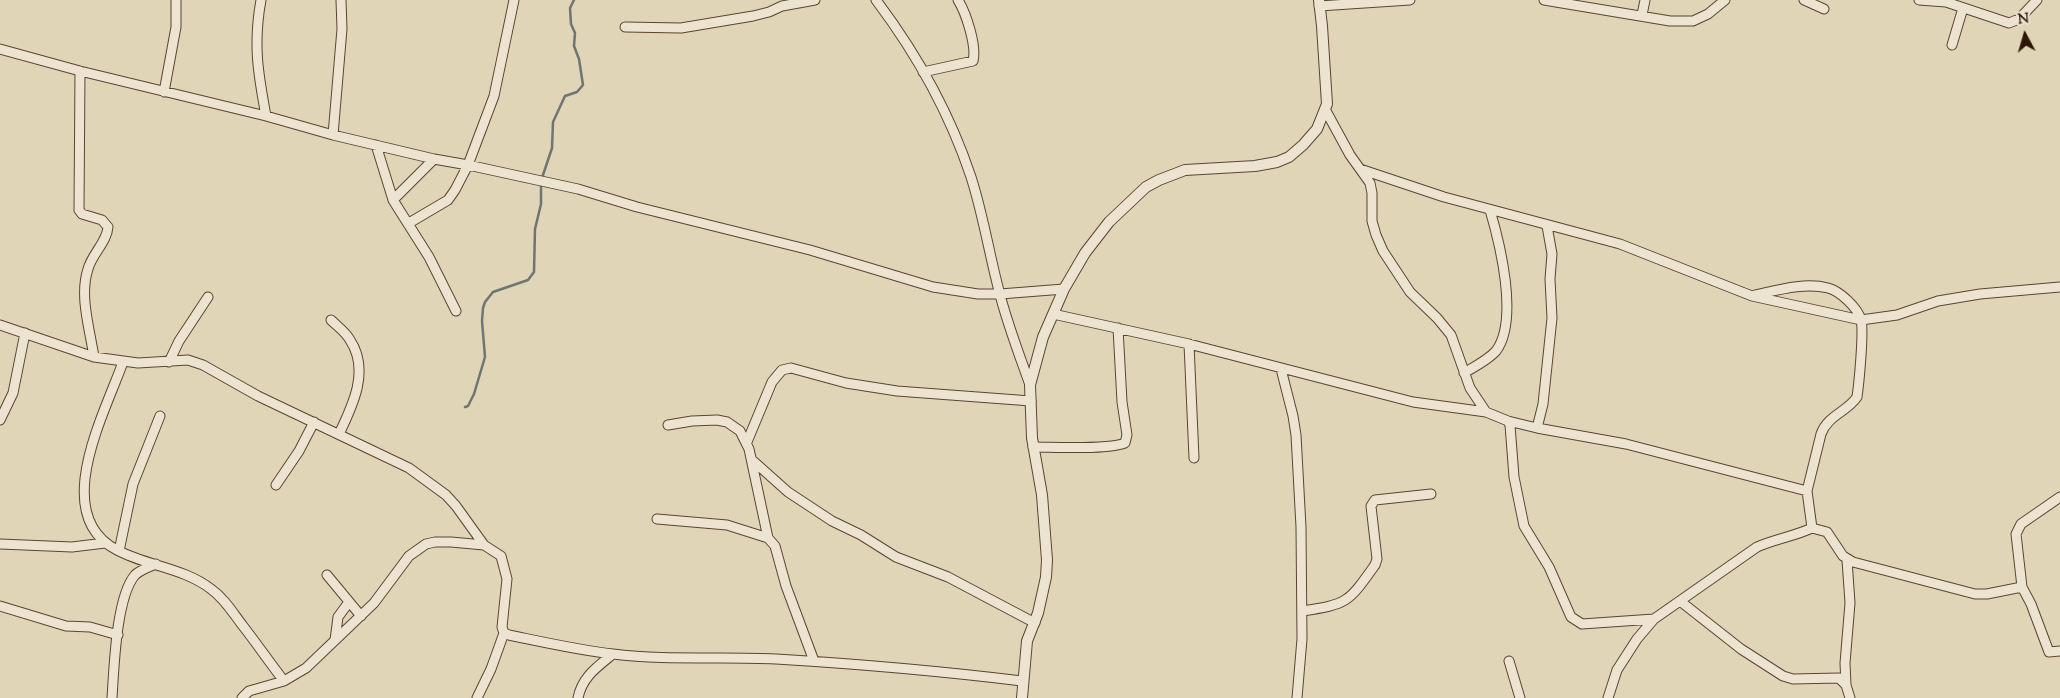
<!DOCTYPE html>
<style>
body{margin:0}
#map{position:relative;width:2060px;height:698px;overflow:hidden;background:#e1d5b8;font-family:"Sorts Mill Goudy",serif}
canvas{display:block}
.north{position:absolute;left:2000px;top:10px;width:50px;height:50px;-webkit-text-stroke:4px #ece4d1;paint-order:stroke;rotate:354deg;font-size:14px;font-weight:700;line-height:20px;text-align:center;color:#2e1504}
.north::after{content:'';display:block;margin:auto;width:18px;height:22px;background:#2e1504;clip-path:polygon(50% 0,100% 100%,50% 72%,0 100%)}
</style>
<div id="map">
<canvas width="2060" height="698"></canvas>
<div class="north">N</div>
</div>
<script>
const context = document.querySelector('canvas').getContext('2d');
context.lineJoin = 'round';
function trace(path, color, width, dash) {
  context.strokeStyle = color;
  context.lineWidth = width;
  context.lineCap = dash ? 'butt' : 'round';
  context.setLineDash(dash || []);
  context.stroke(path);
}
const stream = new Path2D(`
 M465,407L468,406L474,394L485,357L482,321L483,308L485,302L493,292L528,280L534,272L535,229L541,204V181L552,148L553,122L565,96L577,92L583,85L579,59L574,46L575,33L571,24L570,8L574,0`);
const minor = new Path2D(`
 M261,0C253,44 258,73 266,116
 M876,0C916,53 950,114 971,177C983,214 989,253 999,291C1007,323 1019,354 1030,385
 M1544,0L1670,21H1693L1708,14L1725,0
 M1804,0L1824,9
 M1919,0L1946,2L2009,23L2019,19L2037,0
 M1319,6L1410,0
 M1642,15L1645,0
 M625,27L681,28L753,16L769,12L782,6L815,0
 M1952,45L1963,8
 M0,49L80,71L266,116L333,135L434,159L468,165L578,189L637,207L810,250L933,287L978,294H1000L1064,289
 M80,71L79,210L82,214L102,220L108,227C107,242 92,254 88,269C79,296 90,330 94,357
 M923,72L973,61C977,46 966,13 958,0
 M164,92L176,27V0
 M1326,111L1350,155L1370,183L1372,193V221L1376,235L1383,251L1410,292L1437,318L1451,335L1470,388L1486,412
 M333,135L342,29L341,0
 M376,145L393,200L429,257L456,311
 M1360,169L1444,197L1620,244L1752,296L1861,320L1897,315L1938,301L1980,294L2060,287
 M393,200L434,159
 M409,223L448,200L455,190L468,165L494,96L514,0
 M1053,314L1189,344L1413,402L1486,412L1508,421L1510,425L1514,477L1524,526L1549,567L1571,617L1582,624L1654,619
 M331,320C337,326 346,332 350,340C370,370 353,405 339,434
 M0,325L94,357L138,363L188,360L203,365L258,396L409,468L446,495L456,506L484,545
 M1189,344L1194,458
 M123,362C105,413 49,515 117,550C147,566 184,568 211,589C225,599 233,613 243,626C257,644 270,663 284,681
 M169,362L179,341L208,297
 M1281,369L1293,416L1296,435L1301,527L1302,639L1297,698
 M1464,373C1474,367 1488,360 1496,351C1519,320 1500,244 1490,210
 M0,420L13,393L25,333
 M1508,421L1537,428L1626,444L1807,491
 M668,425L692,421L717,420L727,422L740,431L749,449L768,538
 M1537,428L1543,404L1552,318L1550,279L1552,254L1547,226
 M747,442L772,382L782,370L791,368L846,383L897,391L1031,401
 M1033,447C1054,447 1109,450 1125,443L1127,435L1122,402L1118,328
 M751,459L788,492L832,521L861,535L896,557L948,577L1035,623
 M276,485L299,451L314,422
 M2060,497L2021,524L2016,534L2022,587L2031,604L2049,652L2060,651
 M657,519L727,525L768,538L775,546L786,586L814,661
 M1812,528L1827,532L1843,556L1853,562L1975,594H1987L2022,587
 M0,544L72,547L105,543
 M119,551L133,484L160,416
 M327,575L361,616
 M1680,601L1741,649L1783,676L1793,679L1839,678L1846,685L1850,698
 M0,606L66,626L90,627L118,635
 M1302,611C1348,604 1348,603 1375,565L1377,559L1371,506L1375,500L1431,494
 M335,640L338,617L349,602
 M1509,661L1520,698
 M1846,685L1845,663L1850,603L1847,560
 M112,698C114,669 116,597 135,575C140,570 149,567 156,564
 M242,698L249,691L284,681L306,668L374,603L409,556L426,544L435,542H451L484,545L501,556L507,579L502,627L504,633L509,635C543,642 578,650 613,654C667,661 722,656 776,659C859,664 940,671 1022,681
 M477,698L491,669L504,633
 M578,698C582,677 597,667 613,654
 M1608,698L1617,670L1637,639L1654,619L1757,547C1775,539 1795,536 1812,528L1807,491L1821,434C1828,415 1847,412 1857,397C1859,383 1864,332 1861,320C1858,308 1840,291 1828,288C1805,282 1778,290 1755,295`);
const tertiary = new Path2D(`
 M1022,698L1027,641L1038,613L1046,577L1047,560L1042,495L1032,438L1030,385L1043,337L1064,289L1085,253L1109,222L1146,187L1159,180L1185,170L1255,166L1277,162L1289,157L1303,145L1317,129L1327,104L1322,26L1319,0`);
trace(stream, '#6f7572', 2.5);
trace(minor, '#5b4531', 11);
trace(tertiary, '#5b4531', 12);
trace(minor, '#ece4d1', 9);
trace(tertiary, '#ece4d1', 10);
</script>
